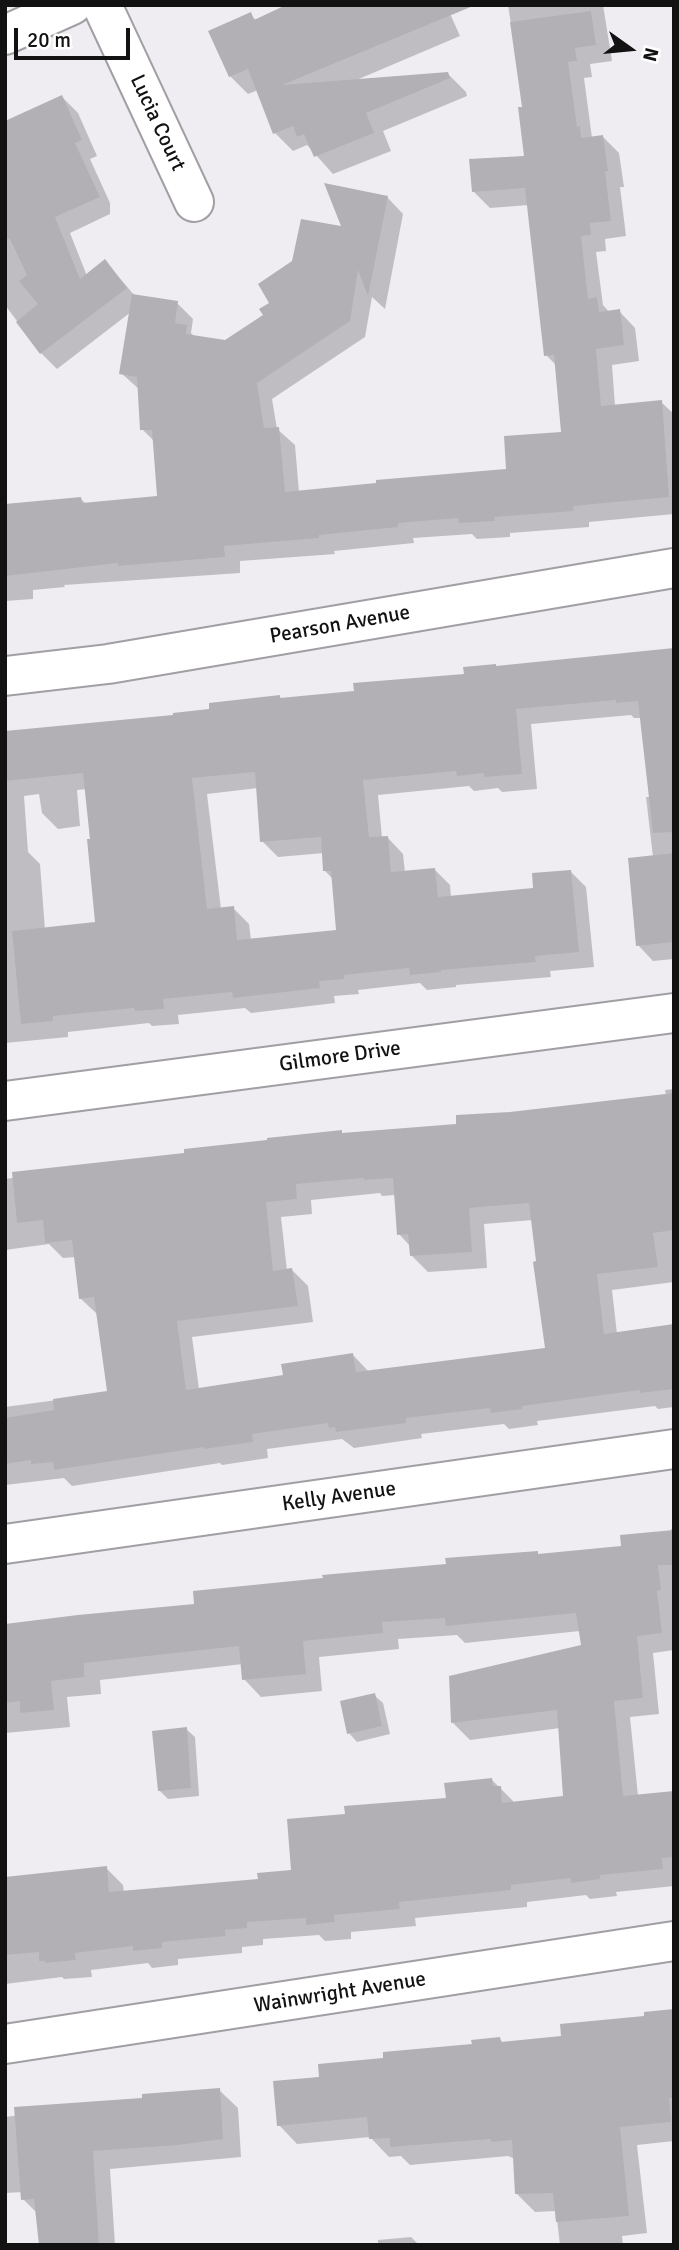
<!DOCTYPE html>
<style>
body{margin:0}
#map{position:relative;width:679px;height:2250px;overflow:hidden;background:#efedf2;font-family:Signika,sans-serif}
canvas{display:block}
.frame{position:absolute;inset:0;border:7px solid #121213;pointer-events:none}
.north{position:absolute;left:595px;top:14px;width:70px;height:70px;-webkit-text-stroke:5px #fff;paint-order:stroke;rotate:105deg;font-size:19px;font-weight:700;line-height:28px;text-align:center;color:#121213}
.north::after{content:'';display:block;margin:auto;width:24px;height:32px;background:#121213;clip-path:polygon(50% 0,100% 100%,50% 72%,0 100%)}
.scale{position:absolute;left:14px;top:28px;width:116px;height:32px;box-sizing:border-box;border:4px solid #121213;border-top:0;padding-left:9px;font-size:21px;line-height:24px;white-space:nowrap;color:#121213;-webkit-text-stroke:5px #fff;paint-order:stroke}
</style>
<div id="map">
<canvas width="679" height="2250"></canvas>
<div class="frame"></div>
<div class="north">N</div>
<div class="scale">20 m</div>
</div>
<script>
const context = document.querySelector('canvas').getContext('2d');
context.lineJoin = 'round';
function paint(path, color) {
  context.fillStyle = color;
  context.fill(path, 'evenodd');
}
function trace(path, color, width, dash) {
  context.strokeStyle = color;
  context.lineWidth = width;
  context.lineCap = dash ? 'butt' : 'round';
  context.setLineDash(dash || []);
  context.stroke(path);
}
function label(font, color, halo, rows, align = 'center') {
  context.font = font + ' Signika,sans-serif';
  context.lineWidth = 6;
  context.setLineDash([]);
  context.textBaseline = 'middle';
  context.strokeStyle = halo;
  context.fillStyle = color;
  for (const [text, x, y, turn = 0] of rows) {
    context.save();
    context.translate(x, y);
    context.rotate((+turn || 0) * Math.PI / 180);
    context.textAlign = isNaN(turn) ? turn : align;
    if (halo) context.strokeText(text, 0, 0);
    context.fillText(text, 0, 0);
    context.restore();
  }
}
const shadow = new Path2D(`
 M508,5H603L612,61L590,64L592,77L584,78L592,138L603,137L619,153L624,187H620L626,236L605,239L606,251L596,252L603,305L610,313L619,311L635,328L639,361L612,365L615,406L661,402L674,414V514L589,522V527L510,533V537L477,539L472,534L413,538L414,543L334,551L335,554L240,561V573L64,585L65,587L33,590V599L5,601V506L81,499L87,505L159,498L155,442L142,429L140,390L121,373L131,312L57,369L41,353L5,305V123L62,97L78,113L97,156L90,159L110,203V214L70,233L87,276L105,261L135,296L177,303L193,319L191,333L196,338L226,342L266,316L272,303L344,229L387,197L403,214L385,309L372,297L365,337L272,399L277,429L295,445L299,492L508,471L563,433L557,366L546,355L529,205L490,208L473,191L526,157L524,108Z
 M448,9L460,36L354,81L448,74L466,92L467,96L383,131L391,151L333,174L307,145L293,151L275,133L258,90L248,94L230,76L250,14L257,21Z
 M674,651V959L653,961L638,945L653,857L646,797H651L642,718H634L631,715L531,724L537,789L502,792L498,788L474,791L469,786L378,795L382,838H388L403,854L405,873L434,869L450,885L451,897L535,889L570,871L586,887L594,967L550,971L551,977L456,985V987L427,990L420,983L358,990L359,994L334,996L335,1003L251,1013L245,1008L178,1015L179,1024L152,1026L149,1023L68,1032V1037L5,1043V739L175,716L279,696L283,700L356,693L466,675L498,668ZM258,788L262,841L278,857L324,853L325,871L333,879L337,931L251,940L249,924L233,908L221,909L207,794ZM86,789L97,924L45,930L40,864L28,852L24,796L39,794L42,813L58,829L80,826L77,790Z
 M674,1089V1282L612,1290L617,1334L674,1326V1407L658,1409L655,1406L537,1421L538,1425L509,1429L504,1424L421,1434L422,1438L354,1448L342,1439L267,1449L268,1458L222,1465L220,1463L72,1486L64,1478L5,1485V1407L109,1393L97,1314L80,1298L76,1257L63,1258L49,1244L5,1250V1179L341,1132L344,1135L458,1125L510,1114L666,1096L665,1090ZM380,1193L382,1196L396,1195L399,1234L411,1247L412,1256L428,1272L487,1268L484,1224L533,1220L547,1349L369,1372L353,1355L285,1377L199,1389L192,1337L313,1322L308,1286L292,1270L287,1271L281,1217L312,1214L311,1200Z
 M671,1529H674V1650L653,1653L659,1714L630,1717L638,1796L674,1792V1886L616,1892L617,1896L590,1899L586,1895L527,1902V1907L415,1918L416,1926L351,1932V1939L325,1941L319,1935L263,1939V1945L242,1947V1953L178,1959V1965L152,1968L148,1963L91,1970L92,1977L64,1979L62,1977L5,1984V1878L106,1868L123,1885L124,1893L260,1881L293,1871L347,1816L447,1799L492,1780L515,1803L565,1798L560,1728L470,1740L453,1723L583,1646L580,1631L465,1643L457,1635L398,1639L399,1649L319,1657L322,1691L261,1697L244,1679L243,1664L100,1680L101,1694L67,1697L70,1727L5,1733V1626L196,1605L537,1553L540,1556L623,1547L671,1532Z
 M374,1695L383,1703L390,1734L357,1742L349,1733Z
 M186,1729L195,1737L199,1796L168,1799L159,1790Z
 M674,2011V2141L637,2145L647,2233L622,2236L623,2245H560L556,2211L535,2212L516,2193L515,2159L508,2156L410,2165L401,2156L389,2157L370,2137L297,2144L279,2125L321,2079L385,2059L473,2046L500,2039L503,2043L563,2037Z
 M219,2090L238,2108L241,2157L110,2169L115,2245H40L37,2213L23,2199V2192L5,2193V2117Z
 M411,2237L419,2245H378V2240Z`);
const building = new Path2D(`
 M286,5H473V6L282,85L448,72L450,78L366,113L374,133L314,157L304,134L297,137L293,126L273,134L248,69L229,77L208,31L251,12L254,20Z
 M591,11L596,45L575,48L577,61L568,62L577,127L580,126L581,138L603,135L608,171H605L611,221L590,223L591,235L581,236L588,299L597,297L599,312L620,309L624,345L596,349L601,406L662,400L669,497L573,506L574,511L494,517L495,521L459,523L458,518L398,523V527L319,535V538L224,546L225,557L118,566V563L5,576V504L81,497L82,503L157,496L152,430H140L137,377L119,374L132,294L178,301L175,323L187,325L186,334L225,340L263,315L259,309L269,303L258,284L292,261L301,219L341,226L324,183L388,196L368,296L358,270L350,321L257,383L264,428L279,427L285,492L376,483V480L506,469L504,436L561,432L554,355L544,356L525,188L472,192L469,159L524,156L518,107H522L510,22Z
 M62,95L82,140L75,143L100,197L55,217L80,279L105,259L127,288L40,354L16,322L38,304L19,281L27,275L10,239H5V121Z
 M674,648V832L653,833L638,701L616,703V700L516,709L522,774L484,777V773L457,776L456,771L363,780L369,837L388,836L391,872L435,868L438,897L533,888L532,873L571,870L579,952L535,956L536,962L441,970V972L410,975L409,968L344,975V979L319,981L320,988L233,998L232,992L163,999L164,1009L135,1011L134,1008L53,1016V1021L21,1024L12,931L95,922L87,839H90L83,773L5,781V731L173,715V713L209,709V703L280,695V698L354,691L353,683L464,674L463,667L496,664V666ZM255,772L260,842L321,837L323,871H331L336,930L237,940L234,906L207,909L192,778Z
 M674,853V942L636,946L628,858Z
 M674,1093V1230L653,1233L658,1267L597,1274L604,1334L674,1324V1389L640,1393V1390L522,1406V1409L491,1413L490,1408L406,1418V1423L336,1432L335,1427L329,1428L328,1423L252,1434L253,1442L204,1449V1447L54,1470L53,1462L31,1464V1460L5,1464V1418L54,1410L53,1399L107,1391L94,1297L79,1299L72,1240L45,1243L43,1220L17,1223L12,1172L184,1153V1149L267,1140V1138L342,1130V1133L456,1124V1115L510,1112ZM364,1178V1180L393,1178L397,1235L408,1234L410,1256L472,1252L469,1208L529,1203L536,1261L533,1262L545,1348L356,1372L353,1353L281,1364L283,1375L186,1390L177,1321L298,1306L292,1268L273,1271L266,1202L297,1199L296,1184Z
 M674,1530V1565H658L661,1590L657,1591L662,1633L637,1636L643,1698L614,1701L623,1796L674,1791V1857L662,1858L663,1869L600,1875V1879L571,1883V1878L511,1885V1890L399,1902L400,1909L334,1915L335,1922L306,1925V1918L247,1922V1928L225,1930L226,1936L162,1942V1948L133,1951V1946L75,1953L76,1960L45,1963V1961H39V1952L5,1955V1877L107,1866L109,1892L258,1879L257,1873L291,1870L287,1819L345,1814L344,1806L446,1798L444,1783L492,1778L493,1786H501L502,1803L563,1796L557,1710L451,1723L449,1676L581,1645L576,1613L446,1626L445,1618L382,1622L383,1633L303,1641L306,1674L242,1680L239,1646L84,1663V1677L51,1681L54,1710L20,1713V1701L5,1703V1624L78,1615L194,1604L193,1591L323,1578L322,1575L446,1564L445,1558L538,1551V1554L621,1546L620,1535Z
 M375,1693L382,1726L347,1734L340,1701Z
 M187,1727L191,1788L158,1791L152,1731Z
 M674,2009V2098H669L671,2122L620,2127L629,2216L556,2222L553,2193L515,2194L512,2140L491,2142V2139L390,2147V2138L369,2139L367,2117L277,2126L273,2081L319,2077L318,2064L383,2058V2052L472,2044L471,2040L500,2037L501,2042L561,2036L560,2024L644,2016V2012Z
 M220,2088L223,2139L178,2145L93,2151L99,2245H39L34,2199L21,2200L14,2107L142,2098V2094Z`);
const minor = new Path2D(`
 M102,5L194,202
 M5,35L72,5
 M5,676L108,664L674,568
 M5,1101L674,1013
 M5,1544L674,1449
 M5,2044L674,1941`);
const streetNames = [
 ["Lucia Court",157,123,65],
 ["Pearson Avenue",340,625,-10],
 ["Gilmore Drive",340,1057,-8],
 ["Kelly Avenue",339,1497,-8],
 ["Wainwright Avenue",340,1993,-9]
];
paint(shadow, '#0003');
paint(building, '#b2b0b5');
trace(minor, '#a19fa3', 42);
trace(minor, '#fff', 38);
label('21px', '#121213', '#fff', streetNames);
</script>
